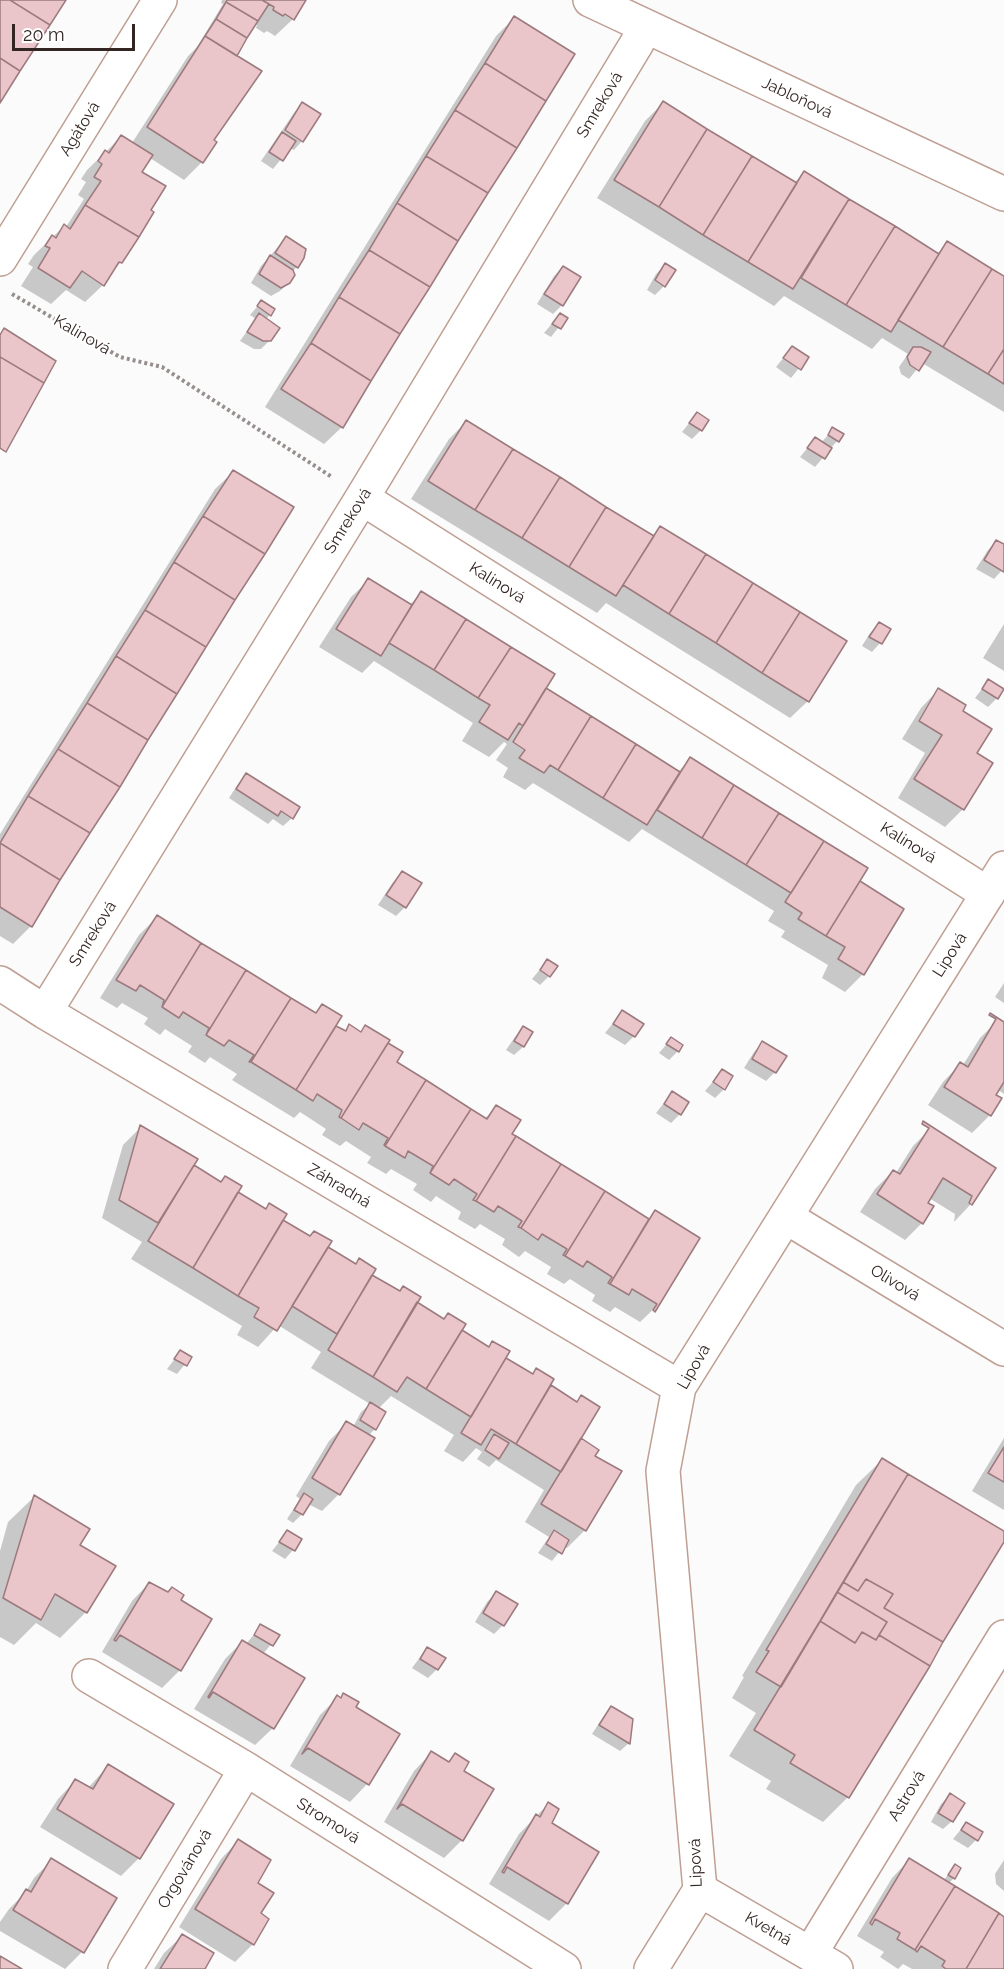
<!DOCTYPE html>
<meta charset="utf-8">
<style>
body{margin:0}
#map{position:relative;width:1004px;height:1969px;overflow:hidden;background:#fbfbfb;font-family:Raleway,sans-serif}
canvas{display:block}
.scale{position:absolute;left:12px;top:24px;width:123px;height:27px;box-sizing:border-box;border:3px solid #332622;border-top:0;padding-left:8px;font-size:18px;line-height:21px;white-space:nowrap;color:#332622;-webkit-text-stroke:4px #fff;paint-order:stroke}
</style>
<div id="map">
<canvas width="1004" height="1969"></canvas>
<div class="scale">20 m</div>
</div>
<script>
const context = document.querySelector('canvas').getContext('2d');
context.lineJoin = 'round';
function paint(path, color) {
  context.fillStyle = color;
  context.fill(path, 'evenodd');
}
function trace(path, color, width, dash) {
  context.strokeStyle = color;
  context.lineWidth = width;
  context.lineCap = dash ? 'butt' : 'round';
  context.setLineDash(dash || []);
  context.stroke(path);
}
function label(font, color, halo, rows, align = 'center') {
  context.font = font + ' Raleway,sans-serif';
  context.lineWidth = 4.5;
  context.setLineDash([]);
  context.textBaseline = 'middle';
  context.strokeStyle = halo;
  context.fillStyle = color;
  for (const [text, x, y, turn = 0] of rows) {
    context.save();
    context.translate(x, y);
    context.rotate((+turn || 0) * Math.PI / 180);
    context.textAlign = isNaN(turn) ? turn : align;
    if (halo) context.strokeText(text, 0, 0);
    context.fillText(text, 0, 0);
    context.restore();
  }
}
const shadow = new Path2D(`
 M222,0H304L293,19L275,36L267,31L264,33L256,28L257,25L255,24L235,56L212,141L202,162L184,180L150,158L140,172L121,262L110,273L103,285L85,302L66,290L51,304L21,286L33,267L28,264L34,255L64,226L66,227L84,199L78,195L86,182L81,179L87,170L121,137L132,143L188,56L197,47L223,4L221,3Z
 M514,18L342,427L324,444L265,407L496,36Z
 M663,103L794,183L804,173L937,254L947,243L1004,277V412L922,363L909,379L901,374L899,367L908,354L882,338L872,349L784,296L774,306L597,198L645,121Z
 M302,104V141L294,150L290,148L273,169L261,161L294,113Z
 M286,238L303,258L292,273L289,282L280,291L271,296L251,283L261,266Z
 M665,265L664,286L655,295L647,290L656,274Z
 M563,268L562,305L553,314L537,304L554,276Z
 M261,302L270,315L265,320L270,340L261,349H254L240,341L256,319L250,315Z
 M560,314L566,318L551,337L544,333Z
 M792,347L807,358L791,378L776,367Z
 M697,413L701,430L692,439L682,432Z
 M466,422L652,536L661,527L808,701L790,718L606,603L597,613L411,499L449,439Z
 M833,429L837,441L815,467L800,457L815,439L821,443Z
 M233,472L292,508L31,926L13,944L0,936V834L215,489Z
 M997,541L1004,546V568L994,579L976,569L988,550Z
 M369,580L409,605L422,593L544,689L678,772L690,759L858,881L902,909L863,974L845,992L822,978L828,965L781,937L785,931L768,921L774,911L642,829L629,842L533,783L525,790L503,777L508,768L496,760L507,744L504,742L489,757L462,741L473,723L374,661L362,673L319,647L351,597Z
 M879,624L889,630L880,643L872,652L862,646L870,633Z
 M1004,624V671L983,658Z
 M988,681L997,698L988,707L975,698Z
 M938,690L961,711L975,753L963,809L945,827L898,798L925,753L902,739L921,708Z
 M247,775L292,818L283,826L273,819L268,824L229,798L238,784Z
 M402,873L419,884L405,907L396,916L378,905L393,882Z
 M157,917L314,1014L323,1005L334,1026L344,1032L349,1026L360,1032L365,1027L386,1043L395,1063L484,1119L497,1107L510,1134L648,1220L656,1212L658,1305L640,1322L615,1307L610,1312L592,1301L595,1295L570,1279L564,1284L547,1274L551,1267L525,1251L519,1257L502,1245L505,1239L480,1224L475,1229L458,1219L461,1212L436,1196L431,1202L413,1190L417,1184L391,1169L386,1174L367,1163L371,1157L346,1141L340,1146L322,1135L326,1129L300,1112L294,1118L232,1080L237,1074L210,1057L205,1063L188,1052L192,1046L165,1029L160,1035L144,1024L148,1018L122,1003L117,1008L100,998L139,935Z
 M547,961L549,976L540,985L532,979Z
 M1004,983V1003L995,997Z
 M622,1012L634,1036L625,1045L605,1033Z
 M998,1020L1004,1024V1094L997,1089L990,1115L972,1133L928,1105L943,1082L960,1064L963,1065L980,1038Z
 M523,1028L531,1033L523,1047L514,1055L506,1050L515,1037Z
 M671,1039L678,1051L669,1060L659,1053Z
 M762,1043L775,1072L766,1081L744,1068L754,1052Z
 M722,1071L724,1089L715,1098L705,1091Z
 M672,1093L680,1114L671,1123L656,1113Z
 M141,1127L192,1165L220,1183L225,1178L236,1193L264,1210L269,1205L281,1220L354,1265L359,1260L370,1276L460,1331L487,1348L492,1343L504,1358L532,1375L537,1370L549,1385L576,1403L581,1397L579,1438L593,1456L585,1530L567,1548L564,1546L552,1561L538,1553L549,1537L525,1522L544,1490L496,1460L489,1467L477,1459L482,1452L476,1448L463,1462L444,1451L454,1435L391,1396L378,1409L375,1429L368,1436L339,1494L322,1511L308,1504L302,1514L293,1523L287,1519L300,1499L296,1496L329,1441L347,1423L353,1427L361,1412L370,1404L311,1368L321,1352L278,1325L258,1347L237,1335L242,1326L131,1259L142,1242L102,1218L123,1145Z
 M931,1128L994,1168L971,1204L954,1222L955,1214L929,1198L922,1223L905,1240L860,1212L875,1189L893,1171L896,1173L913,1146Z
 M180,1352L190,1358L177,1374L167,1369Z
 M1004,1438V1510L972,1491Z
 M882,1460L1004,1533V1539L848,1797L823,1822L766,1789L771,1781L729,1756L756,1713L732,1698L744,1677L742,1676L856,1485Z
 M34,1497L86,1612L60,1638L36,1623L14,1645L0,1637V1551L8,1522Z
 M287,1532L293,1550L285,1559L272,1551Z
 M149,1583L179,1601L180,1670L162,1688L102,1652L132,1601Z
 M496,1593L503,1625L494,1634L475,1622L487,1602Z
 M261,1626L278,1636L263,1654L273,1728L255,1745L194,1709L225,1659L242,1642L246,1644Z
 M427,1648L437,1669L428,1678L412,1668Z
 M344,1695L354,1708L367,1784L350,1802L290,1766L320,1715L338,1697L340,1699Z
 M611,1708L629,1743L620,1751L592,1734L603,1717Z
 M431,1753L447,1763L455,1755L462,1772L492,1789L462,1840L444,1858L384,1822L414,1771Z
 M108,1766L139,1858L121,1876L40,1827L58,1799L75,1781L88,1788Z
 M950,1795L952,1821L943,1829L931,1822L941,1804Z
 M548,1804L550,1824L567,1903L549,1921L489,1884L519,1834Z
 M966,1823L976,1840L968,1848L953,1839Z
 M238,1841L256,1884L259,1914L253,1944L235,1962L179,1927L221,1859Z
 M52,1860L82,1952L65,1969L0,1931V1922L9,1909L25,1893L34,1878Z
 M909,1860L943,1881L955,1866L954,1878L948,1884L1004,1918V1969H912L903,1964L898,1969L880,1957L884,1952L857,1936L892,1878Z
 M1004,1860V1891L996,1884L995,1874Z
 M182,1936L203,1969H154L164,1953Z`);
const building = new Path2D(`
 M0,0H10L50,25L20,71L0,58Z
 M10,0H66L50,25Z
 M227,0H262L269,4L258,21L226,2Z
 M262,0H306L294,20L285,14L283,16L273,10L274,7Z
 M226,2L258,21L247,38L216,19Z
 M514,16L575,54L546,101L485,63Z
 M216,19L247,38L237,56L205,36Z
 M205,36L262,71L214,140L217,142L203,163L147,127Z
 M0,58L20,71L0,103Z
 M485,63L546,101L517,148L455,110Z
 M663,101L707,129L659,207L614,180Z
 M302,102L321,114L303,142L285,130Z
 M455,110L517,148L488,193L426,156Z
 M707,129L752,156L703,235L659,207Z
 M282,132L296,141L283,161L269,152Z
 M121,135L153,155L142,172L166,186L151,210L154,212L139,237L85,205L101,181L94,177L102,164L98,161L105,150L109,153Z
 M426,156L488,193L458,241L397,203Z
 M752,156L797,183L748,262L703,235Z
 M804,171L849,199L793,289L748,262Z
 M849,199L895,226L846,305L801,278Z
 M397,203L458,241L430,287L369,250Z
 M85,205L139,237L122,263L119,262L104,286L82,271L70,288L38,268L50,248L45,246L52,235L56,238L64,224L70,229Z
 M895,226L939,254L891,332L846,305Z
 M286,236L306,249L304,258L298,268L275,253Z
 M947,241L992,269L943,347L898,320Z
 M369,250L430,287L400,334L339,297Z
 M270,255L293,270L295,275L290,283L281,288L259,274Z
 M665,263L676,270L665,287L655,280Z
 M563,266L581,277L563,306L544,294Z
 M992,269L1004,276V349L988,374L943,347Z
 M339,297L400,334L371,381L311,343Z
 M261,300L275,309L271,316L257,306Z
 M259,313L280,328L271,341H263L247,332Z
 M560,313L568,318L561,329L552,324Z
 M4,328L56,361L44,383L0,357V335Z
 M311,343L371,381L343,428L281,389Z
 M792,346L809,357L801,370L783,358Z
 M913,347H921L931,352L919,371L910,365L907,357Z
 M1004,349V384L988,374Z
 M0,357L44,383L6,452L0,448Z
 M697,412L709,420L702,431L689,423Z
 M466,420L513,449L475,510L428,481Z
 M832,427L844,434L839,442L828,435Z
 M815,437L832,448L825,459L807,448Z
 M513,449L560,477L522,538L475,510Z
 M233,470L294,507L265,554L203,516Z
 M560,477L606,507L569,567L522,538Z
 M606,507L654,536L616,596L569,567Z
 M203,516L265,554L235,600L174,562Z
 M660,526L706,554L669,614L623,585Z
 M996,540L1004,544V572L984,560Z
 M706,554L753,583L716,643L669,614Z
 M174,562L235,600L206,647L145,610Z
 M368,578L412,605L381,656L336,629Z
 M753,583L800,612L762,673L716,643Z
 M421,591L466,619L434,670L389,643Z
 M145,610L206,647L177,694L116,656Z
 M800,612L847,641L809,702L762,673Z
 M466,619L511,647L478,698L434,670Z
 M879,622L891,629L882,644L869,637Z
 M511,647L555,674L523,726L519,723L508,740L479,722L490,705L478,698Z
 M116,656L177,694L148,740L87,703Z
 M988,679L1004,689L998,699L982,689Z
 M546,688L591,716L558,770L550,765L544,773L519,758L525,750L513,742Z
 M938,688L966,705L963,711L992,729L977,753L993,763L964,810L914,779L942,735L919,721Z
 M87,703L148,740L120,787L58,749Z
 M591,716L636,744L603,798L558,770Z
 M636,744L680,772L647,825L603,798Z
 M58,749L120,787L90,833L28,796Z
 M690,757L734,785L702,838L657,810Z
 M246,773L300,807L293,819L281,811L278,816L236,789Z
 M734,785L779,813L746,865L702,838Z
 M28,796L90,833L60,880L0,843Z
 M779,813L824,841L791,893L746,865Z
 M824,841L868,868L826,936L798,919L802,913L785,902Z
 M0,843L60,880L32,927L0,907Z
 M402,871L422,883L406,908L386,895Z
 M860,881L904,909L864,975L838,959L845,947L826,936Z
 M157,915L201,943L162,1007L164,1000L140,985L136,991L116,980Z
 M201,943L246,970L206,1035L209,1028L183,1012L179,1018L162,1007Z
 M547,959L558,966L550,977L540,970Z
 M246,970L291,998L251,1062H249L254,1055L229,1040L224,1046L206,1035Z
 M291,998L316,1013L322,1004L342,1016L296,1090L251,1062Z
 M622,1010L644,1024L635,1037L613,1024Z
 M990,1013L1004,1022V1082L996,1095L1002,1098L991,1116L944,1087L960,1062L968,1067L996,1019L989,1015Z
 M349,1024L361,1032L365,1025L390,1040L341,1118L339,1117L342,1110L317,1094L313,1101L296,1090L336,1026L346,1031Z
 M523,1026L533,1032L524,1047L514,1041Z
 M671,1037L683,1045L679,1052L666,1044Z
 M762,1041L787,1056L776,1073L752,1059Z
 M388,1043L403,1052L397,1062L426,1080L385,1146L384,1145L388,1138L363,1123L359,1130L341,1118Z
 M722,1069L733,1076L725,1090L713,1082Z
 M426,1080L471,1109L430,1173L433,1166L408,1151L405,1158L385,1146Z
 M672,1091L689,1102L681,1115L664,1104Z
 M496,1105L521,1120L512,1134L516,1136L476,1201L473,1200L477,1194L454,1179L449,1185L430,1173L471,1109L487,1119Z
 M923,1121L996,1168L972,1205L969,1203L972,1196L943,1178L928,1203L934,1206L923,1224L877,1194L893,1170L900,1174L929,1128L922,1124Z
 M140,1125L198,1159L158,1223L119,1200Z
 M516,1136L561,1164L521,1228L518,1227L522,1221L498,1206L494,1212L476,1201Z
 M561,1164L605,1191L565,1256L563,1255L567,1249L542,1234L538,1240L521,1228Z
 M194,1165L221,1182L225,1176L242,1186L193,1268L148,1241Z
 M605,1191L649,1219L610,1284L608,1283L612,1277L587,1261L583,1267L565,1256Z
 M238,1192L266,1209L269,1203L287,1214L238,1296L193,1268Z
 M655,1210L700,1238L655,1312L653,1310L657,1304L632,1289L629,1295L610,1284Z
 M283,1220L310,1236L314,1231L332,1241L277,1331L254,1317L259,1308L238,1296Z
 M328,1247L356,1264L359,1258L376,1269L337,1334L292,1306Z
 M372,1275L400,1291L403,1286L421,1297L373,1377L328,1350Z
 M417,1302L444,1319L448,1313L466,1324L426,1389L407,1377L397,1392L373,1377Z
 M462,1330L489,1347L492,1341L510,1351L471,1417L426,1389Z
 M180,1350L192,1357L187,1366L174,1359Z
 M506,1358L533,1374L536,1368L554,1379L516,1444L491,1429L481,1445L461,1433Z
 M551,1385L577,1402L581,1395L600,1407L561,1472L516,1444Z
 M370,1402L386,1412L376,1430L360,1420Z
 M346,1421L375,1438L340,1495L312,1478Z
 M494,1434L509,1443L499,1459L485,1450Z
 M581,1438L599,1450L595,1456L622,1471L586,1531L541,1504Z
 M1004,1447V1482L988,1473Z
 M882,1458L908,1474L781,1687L756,1672L769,1651L766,1650Z
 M908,1474L1004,1531V1542L943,1642L884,1608L893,1594L866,1579L858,1591L843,1582Z
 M304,1493L313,1499L303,1515L294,1510Z
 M34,1495L90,1529L80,1545L116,1566L87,1613L55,1594L41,1620L3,1598Z
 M287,1530L302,1539L295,1551L279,1542Z
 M554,1530L569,1540L562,1554L546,1544Z
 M866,1579L893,1594L884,1608L943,1642L930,1666L879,1635L887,1622L837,1592L843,1582L858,1591Z
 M149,1582L168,1592L172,1587L184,1595L181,1600L212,1619L181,1671L120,1635L116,1641L114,1640Z
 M496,1591L518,1604L504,1626L483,1613Z
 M837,1592L887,1622L876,1640L862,1632L855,1643L820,1621Z
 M820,1621L855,1643L862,1632L876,1640L879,1635L930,1666L849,1798L790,1763L795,1755L754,1730Z
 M260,1624L280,1635L273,1646L254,1635Z
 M242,1640L305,1678L274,1729L213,1692L209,1698L208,1697Z
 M427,1647L446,1658L438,1670L420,1659Z
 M343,1693L359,1702L356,1707L400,1734L369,1785L308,1748L302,1754L337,1695L341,1698Z
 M611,1706L633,1719L630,1744L599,1725Z
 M431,1751L449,1762L455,1753L469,1762L464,1771L494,1789L463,1841L402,1804L397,1809Z
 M108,1764L174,1804L140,1859L57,1809L75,1779L93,1789Z
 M950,1793L965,1803L953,1822L938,1813Z
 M548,1802L559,1809L552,1823L599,1852L568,1904L507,1867L504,1873L502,1872L536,1814L540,1817Z
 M966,1822L983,1832L978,1841L961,1830Z
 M238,1839L271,1860L258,1883L274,1893L261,1913L269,1919L254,1945L195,1909Z
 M51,1858L117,1898L84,1953L13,1910L26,1889L31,1892Z
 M909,1858L955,1886L915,1950L897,1939L900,1933L875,1919L872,1925L870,1923Z
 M955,1864L961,1868L955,1879L948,1875Z
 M955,1886L999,1913L966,1969H946L942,1966L945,1961L921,1946L917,1952L915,1950Z
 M999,1913L1004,1917V1969H966Z
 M182,1934L214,1953L205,1969H160Z
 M0,1956L22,1969H0Z`);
const path = new Path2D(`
 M12,294L120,357L162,367L332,477`);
const minor = new Path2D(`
 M590,0L1004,194
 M0,259L160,0
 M362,498L988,894
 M0,983L45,1012L679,1387
 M45,1012L362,498L637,43L645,26
 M786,1217L1004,1349
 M89,1676L246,1769L564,1969
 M700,1890L836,1969
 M810,1954L1004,1637
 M125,1969L246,1769
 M651,1969L700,1890L663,1471L679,1387L1004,868`);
const streetNames = [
 ["Jabloňová",797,98,25],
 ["Smreková",600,105,-59],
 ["Agátová",80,129,-58],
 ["Kalinová",82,335,30],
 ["Smreková",348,521,-58],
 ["Kalinová",497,583,32],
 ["Kalinová",908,843,32],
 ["Smreková",93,934,-58],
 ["Lipová",950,955,-58],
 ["Záhradná",339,1186,31],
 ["Olivová",895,1283,31],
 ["Lipová",694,1367,-60],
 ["Astrová",907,1796,-59],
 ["Stromová",328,1821,32],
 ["Lipová",696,1863,-92],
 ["Orgovánová",185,1869,-59],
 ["Kvetná",768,1929,30]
];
paint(shadow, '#0003');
paint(building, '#eac5c9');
trace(building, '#9c7a7e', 1.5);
trace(minor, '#bf9f93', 36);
trace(path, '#968f8d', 4, [3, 3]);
trace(minor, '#fff', 33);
label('16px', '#332622', '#fff', streetNames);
</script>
